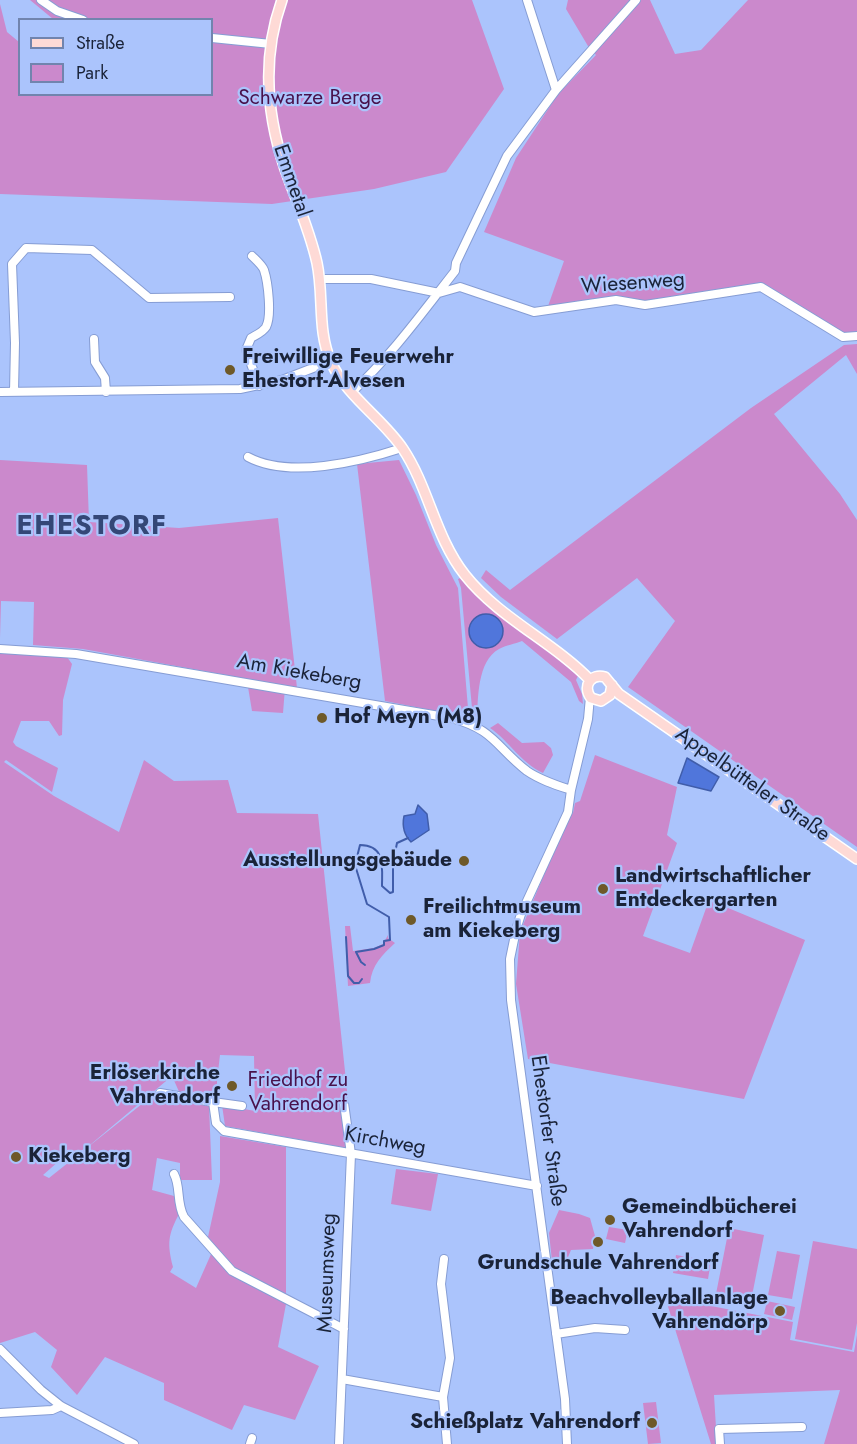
<!DOCTYPE html>
<meta charset="utf-8">
<style>
body{margin:0}
#map{position:relative;width:857px;height:1444px;overflow:hidden;background:#abc4fc;font-family:Jost,sans-serif}
canvas{display:block}
.legend{position:absolute;left:18px;top:18px;width:195px;height:78px;box-sizing:border-box;background:#abc4fc;border:2px solid #7184ae;margin:0;padding:8px 10px;list-style:none;font-size:18px;color:#1a2338}
.legend li{display:flex;align-items:center;gap:12px;height:30px}
.legend b{width:30px;border:2px solid #7184ae}
</style>
<div id="map">
<canvas width="857" height="1444"></canvas>
<ul class="legend">
<li><b style="height:8px;background:#fedad6"></b>Straße</li>
<li><b style="height:16px;background:#cb89cc"></b>Park</li>
</ul>
</div>
<script>
const context = document.querySelector('canvas').getContext('2d');
context.lineJoin = 'round';
function paint(path, color) {
  context.fillStyle = color;
  context.fill(path, 'evenodd');
}
function trace(path, color, width, dash) {
  context.strokeStyle = color;
  context.lineWidth = width;
  context.lineCap = dash ? 'butt' : 'round';
  context.setLineDash(dash || []);
  context.stroke(path);
}
function label(font, color, halo, rows, align = 'center') {
  context.font = font + ' Jost,sans-serif';
  context.lineWidth = 4.5;
  context.setLineDash([]);
  context.textBaseline = 'middle';
  context.strokeStyle = halo;
  context.fillStyle = color;
  for (const [text, x, y, turn = 0] of rows) {
    context.save();
    context.translate(x, y);
    context.rotate((+turn || 0) * Math.PI / 180);
    context.textAlign = isNaN(turn) ? turn : align;
    if (halo) context.strokeText(text, 0, 0);
    context.fillText(text, 0, 0);
    context.restore();
  }
}
const green = new Path2D(`
 M30,0H472L504,89L446,172L374,189L272,204L0,194V4L7,32L19,42L20,94H212V20L53,19Z
 M568,0H650L675,54L701,50L748,0H857V334L846,335L765,284L648,303L619,299L547,309L564,261L484,232L516,158L558,94L596,55L588,46L566,9Z
 M857,344V374L846,355L774,414L840,494L857,520V847L628,687L675,621L637,578L557,639L501,597L481,578L486,570L510,590L751,408L844,345Z
 M0,460L87,465L89,522L179,528L278,518L297,688L83,649L33,645L34,602L1,601L0,638Z
 M399,460L416,495L436,545L458,588L469,720L446,713L385,701L357,464Z
 M463,577L578,676L576,680L582,694L583,704L579,701L571,682L522,641C515,644 506,645 499,649C477,661 478,699 477,721L473,719L461,588L458,579Z
 M0,652L67,657L72,664L63,700L62,735L59,736L49,721H21L13,742L16,746L58,768L52,792L6,760L4,762L54,796L119,832L144,760L174,781L228,780L237,813L318,814L348,1100L341,1101L346,1148L225,1126L222,1105L255,1111L254,1056L220,1055L217,1080V1100L181,1096L172,1076L90,1145L67,1160L59,1161L43,1175L49,1178L152,1096L209,1105L212,1180H180V1163L157,1158L152,1190L174,1196L179,1214C168,1235 167,1243 173,1267L170,1272L196,1288L212,1252L230,1274L286,1304L278,1347L319,1366L295,1420L244,1405L232,1430L164,1400V1383L105,1357L77,1395L51,1367L57,1350L35,1332L0,1343Z
 M247,681L285,688L283,713L252,711Z
 M498,723L522,743L544,742L551,748L553,755L543,773C521,763 509,741 490,728Z
 M595,755L677,787L667,835L677,843L643,936L690,953L709,900L805,940L744,1099L528,1059L516,984L520,932L569,815L573,813L575,803L580,801Z
 M345,926H350L353,951L374,948L383,944L388,935V938L395,943C382,955 372,965 370,983L348,986Z
 M220,1136L286,1147V1294L233,1268L208,1237L220,1182Z
 M396,1169L438,1174L431,1211L391,1204Z
 M559,1210L579,1214L590,1218L595,1236L593,1249L571,1250L566,1262L552,1261L549,1233Z
 M609,1227L628,1230L625,1243L606,1239Z
 M729,1228L764,1235L750,1306L715,1299Z
 M813,1241L857,1249V1323L852,1350L795,1339Z
 M777,1251L800,1255L792,1299L768,1295Z
 M676,1255L711,1261L708,1279L673,1273Z
 M665,1297L793,1322L790,1340L854,1352L857,1335V1444H824L840,1390L714,1395L717,1444H711Z
 M767,1301L795,1307L792,1320L764,1314Z
 M656,1402L661,1443L648,1444L643,1403Z`);
const water = new Path2D(`
 M469 631a17 17 0 1 1 34 0a17 17 0 1 1-34 0Z
 M687,758L719,777L711,791L678,783Z
 M418,805L427,814L429,830L411,842C404,835 402,826 404,816L415,814Z`);
const stream = new Path2D(`
 M346,937L348,976L354,983H359L362,979
 M365,965L361,962L356,952L374,949L384,945V941L390,940L389,917L367,904L355,865L360,845C386,845 382,868 382,886L390,893L393,892V863L397,843L408,838`);
const minor = new Path2D(`
 M41,0L57,11L83,20
 M212,38L271,44
 M556,90L636,0
 M252,256C256,260 262,265 264,270C268,282 272,316 266,327C263,332 256,335 251,338L246,350L259,386
 M320,279H371L439,293L460,287L534,312L616,300L645,305L761,287L843,337L857,336
 M94,339L95,362L105,378L106,392
 M0,392L240,389L282,380L331,361
 M14,392L15,343L12,264L26,248L92,250L149,298L230,297
 M352,392C391,356 422,313 455,271L456,263L507,156L556,90L527,0
 M248,457C289,479 359,462 402,448
 M0,649L76,654L451,718C494,729 496,747 527,771C540,780 556,785 571,790
 M160,1093L213,1102L216,1123L224,1131L537,1186
 M213,1102L242,1106
 M174,1174C181,1187 176,1202 184,1217L232,1271L344,1329
 M556,1334L595,1328L625,1330
 M0,1349L41,1390L61,1406L134,1444
 M342,1379L443,1397L450,1358L441,1284L444,1259
 M443,1397L447,1444
 M0,1413L52,1410L61,1406
 M250,1444L252,1438
 M339,1444L351,1154L344,1103
 M567,1444L565,1399L511,1000L510,959L516,930L521,914L568,812L571,790L588,719L590,697
 M720,1444L719,1429L802,1427`);
const major = new Path2D(`
 M282,0C262,56 266,113 285,169C296,200 310,231 317,263C324,296 317,331 331,362C347,397 382,418 403,449C429,488 435,537 465,575C499,618 552,641 590,680
 M612,685L610,695L601,701L591,698C582,686 591,673 605,677L619,694L857,859`);
const markers = [
 [230,370,6,"#6e5929"],
 [322,718,6,"#6e5929"],
 [464,861,6,"#6e5929"],
 [603,889,6,"#6e5929"],
 [411,920,6,"#6e5929"],
 [232,1086,6,"#6e5929"],
 [16,1157,6,"#6e5929"],
 [610,1220,6,"#6e5929"],
 [598,1242,6,"#6e5929"],
 [780,1311,6,"#6e5929"],
 [652,1423,6,"#6e5929"]
];
const parkNames = [
 ["Schwarze Berge",310,99],
 ["Friedhof zu",298,1081],
 ["Vahrendorf",298,1105]
];
const streetNames = [
 ["Emmetal",291,181,71],
 ["Wiesenweg",633,284,-4],
 ["Am Kiekeberg",299,673,10],
 ["Appelbütteler Straße",752,785,35],
 ["Ehestorfer Straße",547,1131,82],
 ["Kirchweg",385,1142,10],
 ["Museumsweg",328,1273,-88]
];
const poiNames = [
 ["Freiwillige Feuerwehr",242,358],
 ["Ehestorf-Alvesen",242,382],
 ["Hof Meyn (M8)",334,718],
 ["Ausstellungsgebäude",452,861,"right"],
 ["Landwirtschaftlicher",615,877],
 ["Entdeckergarten",615,901],
 ["Freilichtmuseum",423,908],
 ["am Kiekeberg",423,932],
 ["Erlöserkirche",220,1074,"right"],
 ["Vahrendorf",220,1098,"right"],
 ["Kiekeberg",28,1157],
 ["Gemeindbücherei",622,1208],
 ["Vahrendorf",622,1232],
 ["Grundschule Vahrendorf",598,1264,"center"],
 ["Beachvolleyballanlage",768,1299,"right"],
 ["Vahrendörp",768,1323,"right"],
 ["Schießplatz Vahrendorf",640,1423,"right"]
];
const districtNames = [
 ["EHESTORF",92,527]
];
paint(green, '#cb89cc');
paint(water, '#5076db');
trace(water, '#405daa', 1.5);
trace(stream, '#405daa', 2);
trace(minor, '#869dd4', 10);
trace(major, '#fff', 12);
trace(minor, '#fff', 8);
trace(major, '#fedad6', 9);
for (const [x, y, r, color] of markers) {
  const dot = new Path2D();
  dot.arc(x, y, r, 0, 2 * Math.PI);
  context.fillStyle = color;
  context.fill(dot);
  trace(dot, '#abc4fc', 2);
}
label('21px', '#48114b', '#abc4fc', parkNames);
label('21px', '#1a2338', '#abc4fc', streetNames);
label('bold 21px', '#1a2338', '#abc4fc', poiNames, 'left');
context.letterSpacing = '1.5px';
label('bold 27px', '#344777', '#abc4fc', districtNames);
context.letterSpacing = '0px';
</script>
